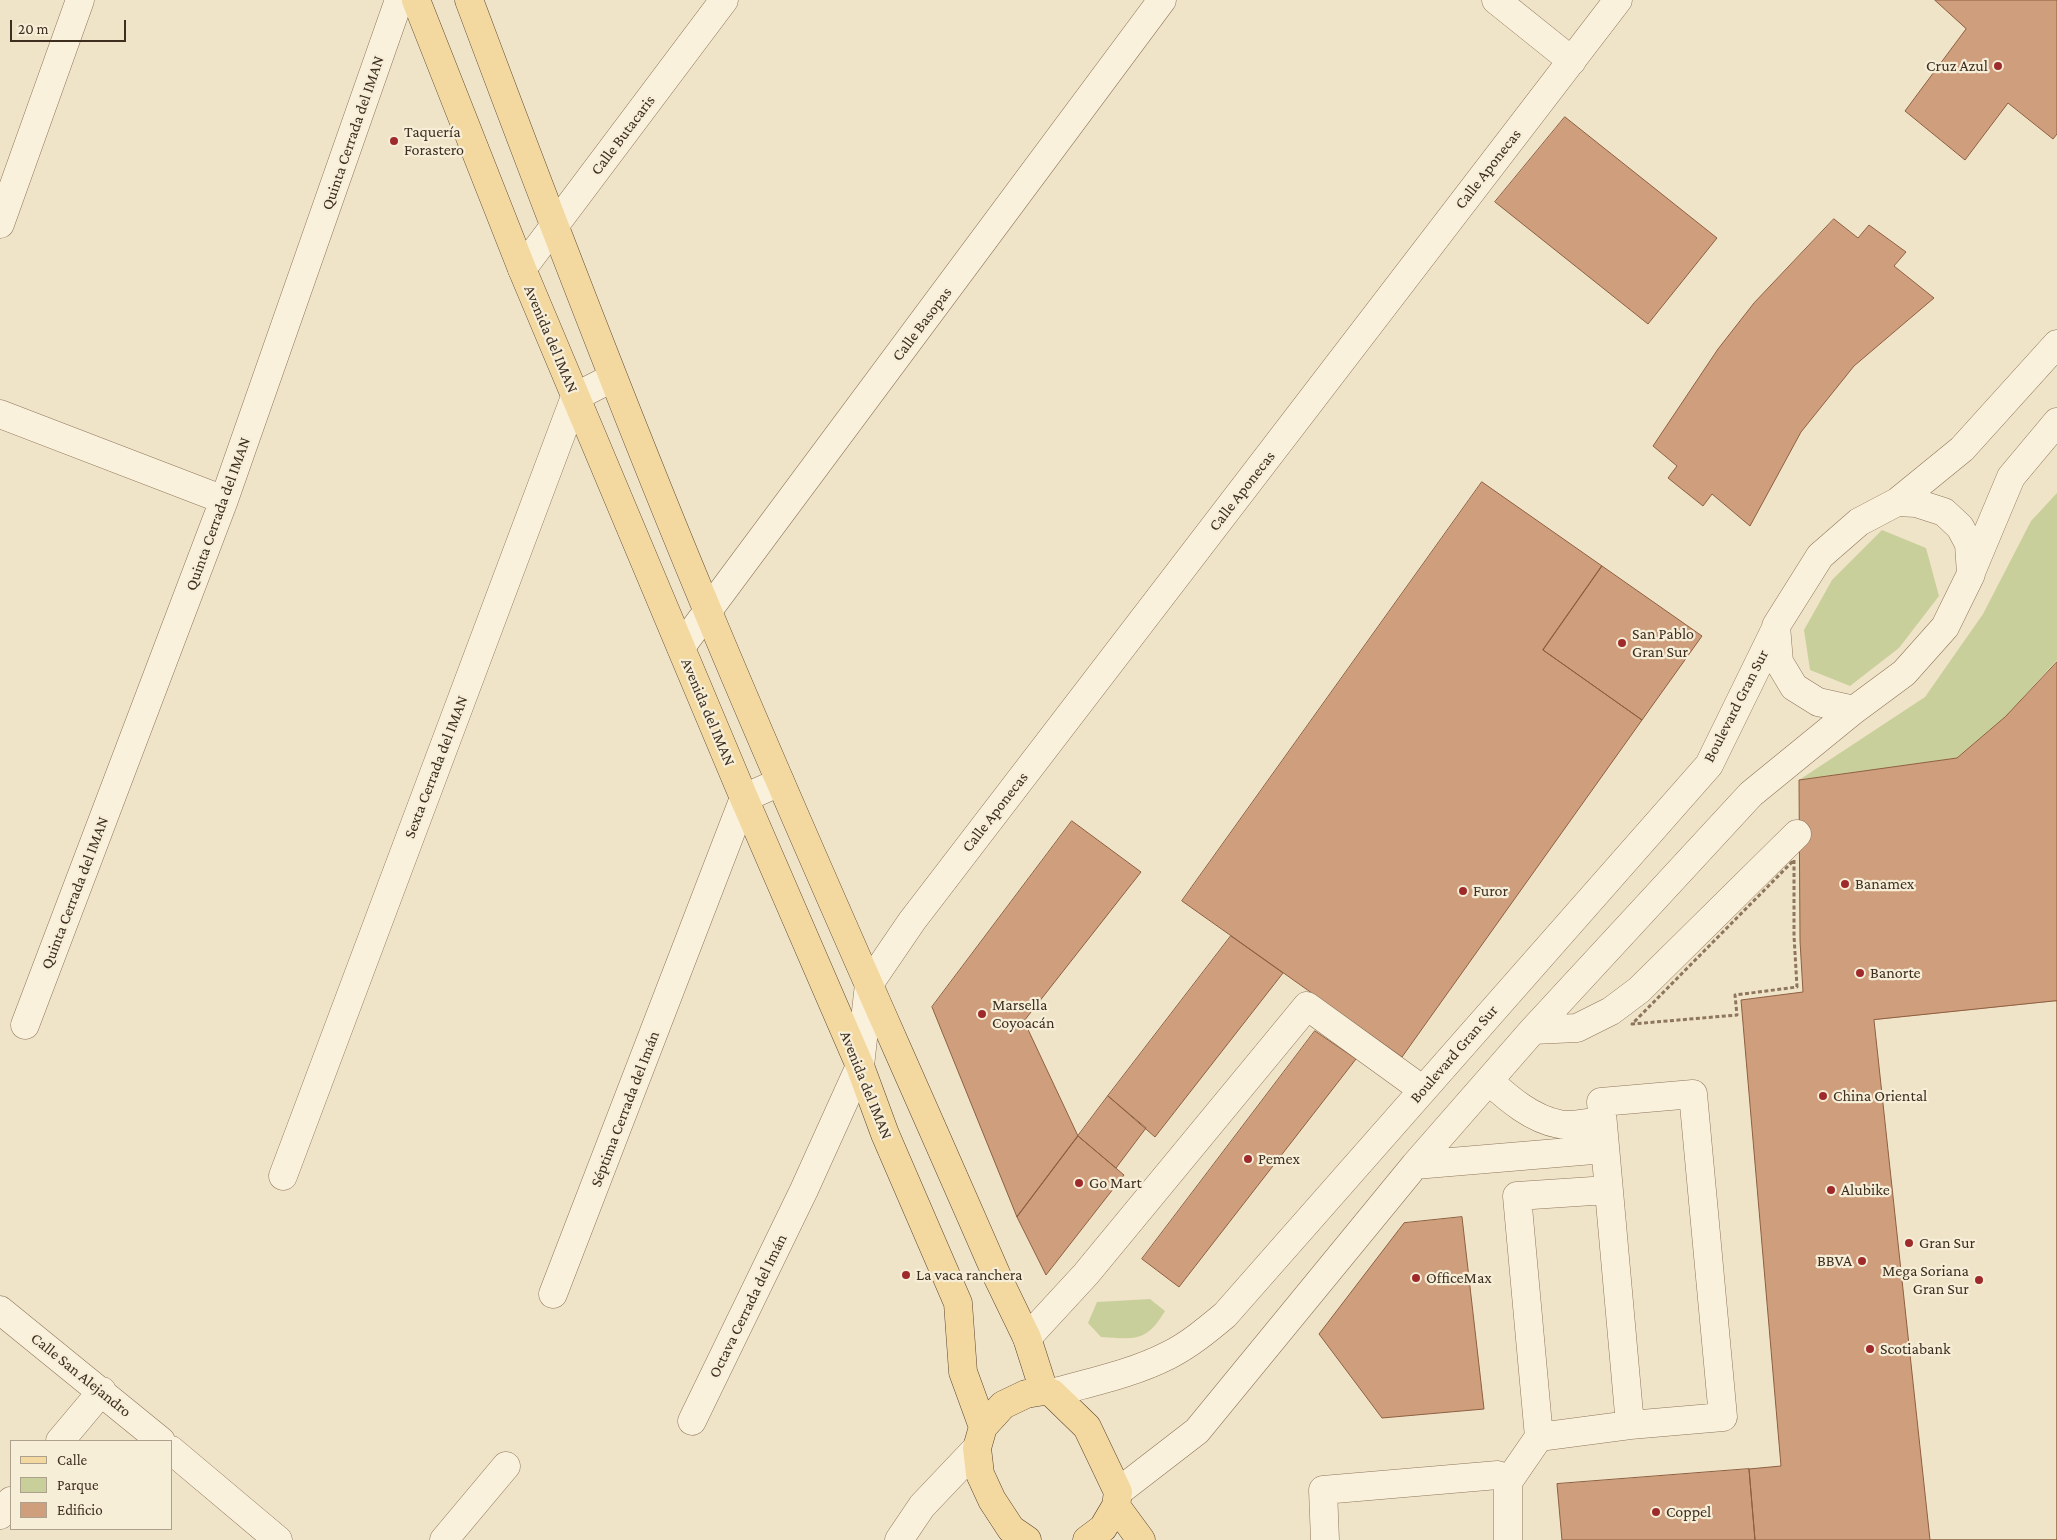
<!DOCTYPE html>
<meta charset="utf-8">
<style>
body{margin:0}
#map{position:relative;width:2057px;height:1540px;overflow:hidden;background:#f0e4c8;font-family:"Crimson Pro",serif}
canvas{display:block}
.legend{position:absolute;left:10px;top:1440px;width:162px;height:90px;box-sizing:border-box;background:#f7eed8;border:1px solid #ada18e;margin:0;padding:6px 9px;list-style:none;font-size:15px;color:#3d2e20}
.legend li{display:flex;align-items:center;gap:10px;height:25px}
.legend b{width:25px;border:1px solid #ada18e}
.scale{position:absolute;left:10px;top:20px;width:116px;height:22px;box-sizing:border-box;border:2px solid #3d2e20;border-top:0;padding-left:6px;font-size:15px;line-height:18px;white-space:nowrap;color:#3d2e20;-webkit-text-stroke:4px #f7eed8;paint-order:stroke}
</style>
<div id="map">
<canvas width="2057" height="1540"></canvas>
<ul class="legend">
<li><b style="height:6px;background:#f3d9a0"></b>Calle</li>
<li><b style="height:14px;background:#c9cf9b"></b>Parque</li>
<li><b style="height:14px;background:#cf9f7d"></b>Edificio</li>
</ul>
<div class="scale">20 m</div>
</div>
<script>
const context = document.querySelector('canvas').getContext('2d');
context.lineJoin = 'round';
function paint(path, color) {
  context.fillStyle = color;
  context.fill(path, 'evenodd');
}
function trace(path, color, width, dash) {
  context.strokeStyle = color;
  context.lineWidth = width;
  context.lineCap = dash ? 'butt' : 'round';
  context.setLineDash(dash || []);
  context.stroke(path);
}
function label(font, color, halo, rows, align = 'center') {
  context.font = font + ' "Crimson Pro",serif';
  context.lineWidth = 4.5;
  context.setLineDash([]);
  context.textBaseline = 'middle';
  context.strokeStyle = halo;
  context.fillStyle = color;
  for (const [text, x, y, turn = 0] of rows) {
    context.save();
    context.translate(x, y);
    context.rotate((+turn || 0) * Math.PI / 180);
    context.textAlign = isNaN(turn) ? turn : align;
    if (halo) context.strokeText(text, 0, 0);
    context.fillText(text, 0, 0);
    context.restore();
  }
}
const green = new Path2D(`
 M2057,493V660L2005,717L1957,758L1799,780L1925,697L1983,614L2031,521Z
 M1882,530L1926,548L1939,596L1899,648L1850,686L1810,670L1804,630L1832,580Z
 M1150,1299L1165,1311C1146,1343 1134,1339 1101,1337L1088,1323L1097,1302Z`);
const building = new Path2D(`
 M1935,0H2057V134L2053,139L2008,103L1965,160L1905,111L1966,29Z
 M1565,117L1717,238L1648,324L1495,202Z
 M1834,219L1858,238L1869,225L1906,252L1894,266L1934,298L1854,366L1801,432L1750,526L1712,494L1703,506L1668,478L1677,466L1653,446L1718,349L1754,303Z
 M1482,482L1602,566L1543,650L1642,720L1402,1057L1182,901Z
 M1602,566L1702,636L1642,720L1543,650Z
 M2057,662V1540H1755L1749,1469L1781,1466L1741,1000L1803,992L1800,941L1799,780L1957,758L2005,717Z
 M1072,821L1141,872L1024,1021L1078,1136L1017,1217L932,1007Z
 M1231,936L1283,973L1155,1137L1108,1096Z
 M2057,1001V1540H1930L1874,1020Z
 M1315,1031L1356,1059L1179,1287L1142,1259Z
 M1108,1096L1146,1128L1116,1168L1078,1136Z
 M1078,1136L1124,1175L1046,1275L1017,1217Z
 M1462,1217L1484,1409L1382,1418L1319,1334L1404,1223Z
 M1749,1469L1755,1540H1562L1557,1484Z`);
const path = new Path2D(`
 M1794,860V936L1797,987L1735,995L1737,1015L1632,1024Z`);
const minor = new Path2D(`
 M1496,0L1572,61
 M0,224L80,0
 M522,269L724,0
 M0,414L224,500
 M1897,502L1962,449L2057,344
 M1972,570L2011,477L2057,422
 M681,647L1162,0
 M25,1025L224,500L399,0
 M1533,1030L1577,1028L1611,1011L1639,990L1797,834
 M1489,1081C1509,1099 1532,1119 1559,1124C1571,1127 1589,1122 1602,1121
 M1693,1094L1723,1417L1630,1425L1601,1102Z
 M1415,1165L1605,1149
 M283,1176L575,397L612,378
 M553,1294L744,798L780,782
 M0,1310L161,1441
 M1027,1338L1086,1274L1307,1006L1423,1090
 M1052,1393C1091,1382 1132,1374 1169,1355C1189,1345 1207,1330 1225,1315L1709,765L1776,628
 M692,1421L804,1190L860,1066L869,984L912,921L1618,0
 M1539,1437L1517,1196L1608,1190
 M60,1441L102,1391
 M171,1450L278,1540
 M1118,1492L1197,1431L1415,1165L1533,1030L1751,794L1854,710L1904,673L1945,627L1971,574L1969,544L1960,527L1944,512L1916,503L1897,502L1859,522L1820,556L1776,626L1779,662L1794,687L1818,702L1854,710
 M0,1515L11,1501
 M444,1540L506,1466
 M899,1540L922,1506L977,1448
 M1325,1540L1323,1490L1498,1475L1508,1482
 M1508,1540V1482L1539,1437L1630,1425`);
const major = new Path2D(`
 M416,0L522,269L744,798L860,1066L885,1134L958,1303L963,1372L983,1427
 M469,0C546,206 624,411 709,614C801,836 901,1055 997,1276L1027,1338L1044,1391
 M1116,1506L1141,1540
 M1027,1540L1011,1529L992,1500L980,1474L977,1448L983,1427L1003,1405L1026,1394L1044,1391L1052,1393L1087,1427L1118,1492L1116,1506L1103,1528L1087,1540`);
const markers = [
 [1998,66,5,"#9e2a2b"],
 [394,141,5,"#9e2a2b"],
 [1622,643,5,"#9e2a2b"],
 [1845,884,5,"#9e2a2b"],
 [1463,891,5,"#9e2a2b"],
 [1860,973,5,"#9e2a2b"],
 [982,1014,5,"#9e2a2b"],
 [1823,1096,5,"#9e2a2b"],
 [1248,1159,5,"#9e2a2b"],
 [1079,1183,5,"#9e2a2b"],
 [1831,1190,5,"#9e2a2b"],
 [1909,1243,5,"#9e2a2b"],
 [1862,1261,5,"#9e2a2b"],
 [906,1275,5,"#9e2a2b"],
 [1416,1278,5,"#9e2a2b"],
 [1979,1280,5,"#9e2a2b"],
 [1870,1349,5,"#9e2a2b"],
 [1656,1512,5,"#9e2a2b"]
];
const poiNames = [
 ["Cruz Azul",1988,66,"right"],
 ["Taquería",404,132],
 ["Forastero",404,150],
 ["San Pablo",1632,634],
 ["Gran Sur",1632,652],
 ["Banamex",1855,884],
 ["Furor",1473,891],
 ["Banorte",1870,973],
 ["Marsella",992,1005],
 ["Coyoacán",992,1023],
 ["China Oriental",1833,1096],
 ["Pemex",1258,1159],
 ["Go Mart",1089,1183],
 ["Alubike",1841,1190],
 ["Gran Sur",1919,1243],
 ["BBVA",1852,1261,"right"],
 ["Mega Soriana",1969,1271,"right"],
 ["Gran Sur",1969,1289,"right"],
 ["La vaca ranchera",916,1275],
 ["OfficeMax",1426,1278],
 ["Scotiabank",1880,1349],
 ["Coppel",1666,1512]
];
const streetNames = [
 ["Quinta Cerrada del IMAN",353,133,-71],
 ["Calle Butacaris",623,135,-53],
 ["Calle Aponecas",1488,169,-52],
 ["Calle Basopas",922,324,-53],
 ["Avenida del IMAN",551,339,67],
 ["Calle Aponecas",1242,491,-52],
 ["Quinta Cerrada del IMAN",218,514,-70],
 ["Boulevard Gran Sur",1736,706,-63],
 ["Avenida del IMAN",708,712,67],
 ["Sexta Cerrada del IMAN",436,767,-69],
 ["Calle Aponecas",995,812,-52],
 ["Quinta Cerrada del IMAN",75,893,-69],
 ["Boulevard Gran Sur",1454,1054,-49],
 ["Avenida del IMAN",866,1085,68],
 ["Séptima Cerrada del Imán",625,1109,-69],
 ["Octava Cerrada del Imán",748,1306,-64],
 ["Calle San Alejandro",81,1375,39]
];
paint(green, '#c9cf9b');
paint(building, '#cf9f7d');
trace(building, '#8d5f41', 1);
trace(minor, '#8d765c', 29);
trace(major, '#5b4430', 29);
trace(path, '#8d765c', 3, [4, 2.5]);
trace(minor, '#faf1dc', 28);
trace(major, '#f3d9a0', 28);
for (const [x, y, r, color] of markers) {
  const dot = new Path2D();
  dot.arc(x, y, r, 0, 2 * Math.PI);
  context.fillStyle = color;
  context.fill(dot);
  trace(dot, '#f7eed8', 2);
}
label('16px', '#3d2e20', '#f7eed8', poiNames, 'left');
label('16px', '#3d2e20', '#f7eed8', streetNames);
</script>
